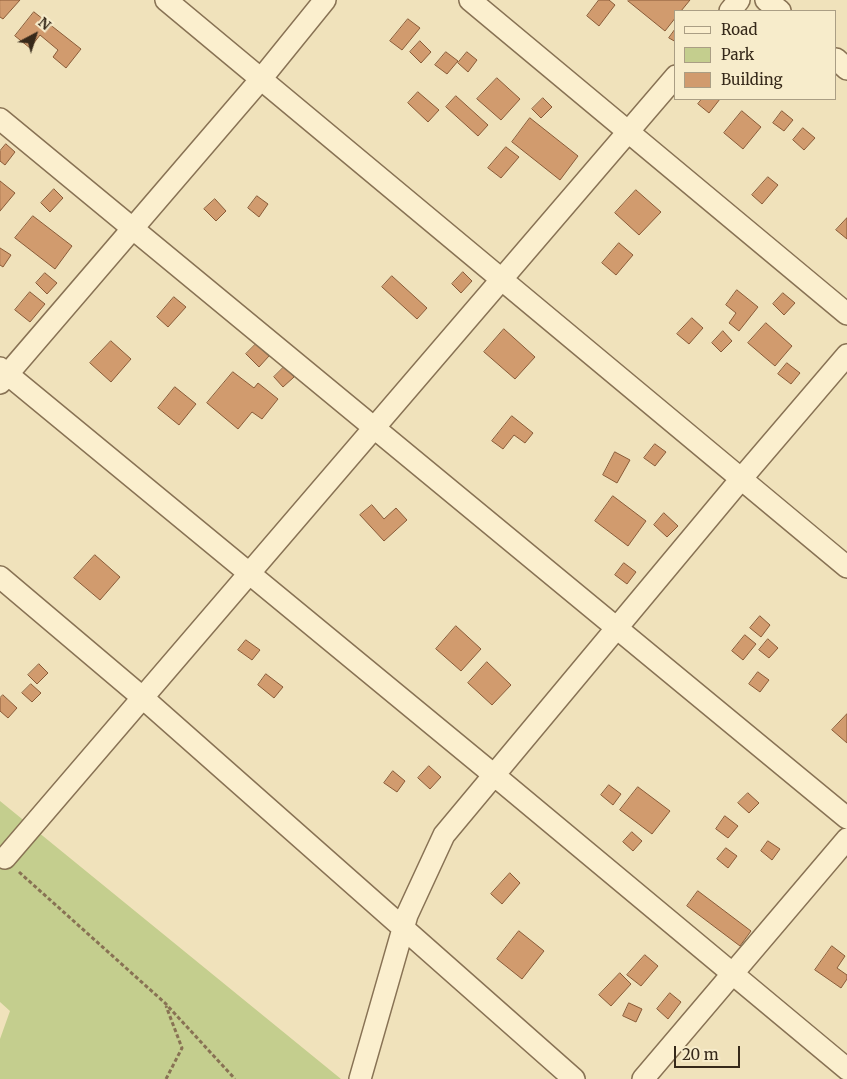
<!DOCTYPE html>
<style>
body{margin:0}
#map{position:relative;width:847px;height:1079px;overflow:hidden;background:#f0e2bb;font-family:Merriweather,serif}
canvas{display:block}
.legend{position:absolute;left:674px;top:10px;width:162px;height:90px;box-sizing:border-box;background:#f7eccb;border:1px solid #aa9e84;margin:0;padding:6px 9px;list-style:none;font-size:15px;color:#36291a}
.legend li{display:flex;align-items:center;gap:10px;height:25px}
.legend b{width:25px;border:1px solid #aa9e84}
.north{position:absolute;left:10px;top:10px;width:50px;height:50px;-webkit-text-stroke:4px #f7eccb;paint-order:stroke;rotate:40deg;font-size:14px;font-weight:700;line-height:20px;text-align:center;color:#36291a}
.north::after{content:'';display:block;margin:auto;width:18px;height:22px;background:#36291a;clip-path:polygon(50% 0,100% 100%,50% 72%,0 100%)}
.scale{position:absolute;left:674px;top:1046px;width:66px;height:22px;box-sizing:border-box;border:2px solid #36291a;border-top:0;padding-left:6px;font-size:15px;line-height:18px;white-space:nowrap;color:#36291a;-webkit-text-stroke:4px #f7eccb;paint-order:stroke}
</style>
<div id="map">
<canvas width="847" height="1079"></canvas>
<ul class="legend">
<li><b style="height:6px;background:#fbefce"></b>Road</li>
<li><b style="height:14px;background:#c4ce8e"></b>Park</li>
<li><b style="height:14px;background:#d19b6e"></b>Building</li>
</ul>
<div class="north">N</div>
<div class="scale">20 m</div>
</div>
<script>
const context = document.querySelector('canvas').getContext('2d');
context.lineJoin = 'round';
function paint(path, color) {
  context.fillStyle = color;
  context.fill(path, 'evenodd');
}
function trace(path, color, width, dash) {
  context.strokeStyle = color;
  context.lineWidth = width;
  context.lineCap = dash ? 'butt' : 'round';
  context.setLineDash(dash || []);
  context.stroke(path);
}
const green = new Path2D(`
 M0,801L341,1079H0V1039L10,1011L0,1002Z`);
const building = new Path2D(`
 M0,0H20L3,19L0,17Z
 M599,0H609L615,5L599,26L587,16Z
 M629,0H690L681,11H676V17L665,31L628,1Z
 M34,12L81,49L66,68L53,57L58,50L40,35L30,48L15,36Z
 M408,19L420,28L402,50L390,41Z
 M676,28V42L669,38Z
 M420,41L431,52L421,63L410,52Z
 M446,52L458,61L447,74L435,65Z
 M467,52L477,60L468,72L458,63Z
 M497,78L520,99L501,120L477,99Z
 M418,92L439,110L428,122L408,103Z
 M456,96L488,125L478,136L446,107Z
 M543,98L552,107L541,118L532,109Z
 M702,99H720L709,113L698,104Z
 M742,111L761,127L743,149L724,133Z
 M782,111L793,120L784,131L773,123Z
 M530,118L578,156L560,180L512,142Z
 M803,128L815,138L804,150L793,140Z
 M6,144L15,152L5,165L0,161V151Z
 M506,147L519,157L501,178L488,168Z
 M768,177L778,185L762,204L752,195Z
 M0,181L15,193L0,211Z
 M54,189L63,198L50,212L41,203Z
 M636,190L661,212L639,235L615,213Z
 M257,196L268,204L259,217L248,208Z
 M215,199L226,211L216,221L204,209Z
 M33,216L72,246L55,269L15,238Z
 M847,218V239L836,230Z
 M619,243L633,255L616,275L602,263Z
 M0,248L11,255L3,267L0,265Z
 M463,272L472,281L461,293L452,284Z
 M45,273L57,283L47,294L36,283Z
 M392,276L427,308L417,319L382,287Z
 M737,290L758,307L739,331L729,323L736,313L726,305Z
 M30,292L45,304L30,322L15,310Z
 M783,293L795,303L784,315L773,304Z
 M174,297L186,307L168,327L157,317Z
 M692,318L703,328L689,344L677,334Z
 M766,323L792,346L775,366L748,343Z
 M504,329L535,357L515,379L484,352Z
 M723,331L732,341L721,352L712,343Z
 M111,341L131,359L111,382L90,363Z
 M256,344L269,356L259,367L246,354Z
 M787,363L800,373L791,384L778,374Z
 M284,367L294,377L283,387L274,377Z
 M233,372L254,388L258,383L278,399L262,419L252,412L238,429L207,403Z
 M175,387L196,404L179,425L158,408Z
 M512,416L533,433L525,443L514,435L503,449L492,441Z
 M655,444L666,452L655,466L644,458Z
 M615,452L630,460L617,483L603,475Z
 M613,496L646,521L628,546L595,521Z
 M372,505L384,519L396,508L407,520L384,541L360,515Z
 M664,513L678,526L667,537L654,525Z
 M95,555L120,577L100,600L74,578Z
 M624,563L636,572L627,584L615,575Z
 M760,616L770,625L761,637L750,628Z
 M456,626L481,649L461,671L436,649Z
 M745,635L756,644L743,660L732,651Z
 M768,639L778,648L769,658L759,650Z
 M246,640L260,650L252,660L238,650Z
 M487,662L511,685L492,705L468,683Z
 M39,664L48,673L37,684L28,675Z
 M758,672L769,680L760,692L749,684Z
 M266,674L283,687L274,698L258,685Z
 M31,684L41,693L32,702L22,693Z
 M3,695L17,708L8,718L0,711V698Z
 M847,714V743L832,730Z
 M429,766L441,777L430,789L418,778Z
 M393,771L405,781L397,792L384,783Z
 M609,785L621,794L613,805L601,795Z
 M638,787L670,811L652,834L620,810Z
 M748,793L759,803L749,813L738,803Z
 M725,816L738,826L728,838L716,829Z
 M632,832L642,841L633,851L623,842Z
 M768,841L780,849L772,860L761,851Z
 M726,848L737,856L728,868L717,859Z
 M510,873L520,883L502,904L491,894Z
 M698,891L751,931L740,946L687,906Z
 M519,931L544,951L522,979L497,959Z
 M832,946L845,956L837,968L847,975V979L841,988L815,970Z
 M645,955L658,966L641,986L627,975Z
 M620,973L631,984L611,1006L599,995Z
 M670,993L681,1002L668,1019L657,1009Z
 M629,1003L642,1009L636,1022L623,1016Z`);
const path = new Path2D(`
 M19,872L165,1003L235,1079
 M166,1079L182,1048L166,1006`);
const street = new Path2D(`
 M166,0L847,567
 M470,0L847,314
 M766,0L780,11
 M730,11L739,0
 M836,59L847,69
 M0,119L847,818
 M0,368L494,775L847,1069
 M0,383L261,79L325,0
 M0,577L143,698L574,1079
 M5,858L676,76
 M360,1079L407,915L444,835L741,479L847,355
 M643,1079L847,839`);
paint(green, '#c4ce8e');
paint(building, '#d19b6e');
trace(building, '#895b38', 1);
trace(street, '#887254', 24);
trace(path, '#887254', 3, [4, 2.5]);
trace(street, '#fbefce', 21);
</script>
